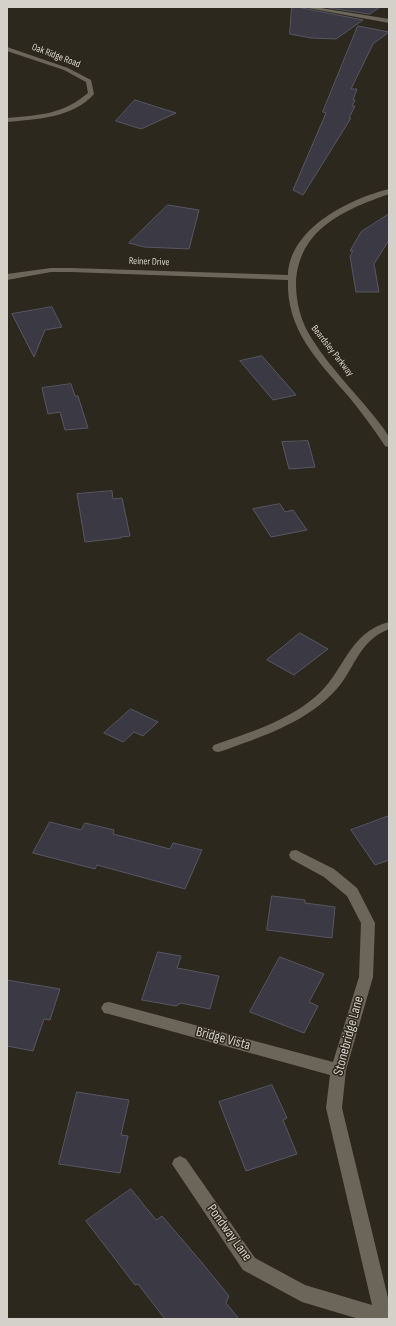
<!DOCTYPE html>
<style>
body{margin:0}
#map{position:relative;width:396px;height:1326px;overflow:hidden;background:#2d281d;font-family:"Sofia Sans Condensed",sans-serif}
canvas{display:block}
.frame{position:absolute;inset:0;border:8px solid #d4d1ca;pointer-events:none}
</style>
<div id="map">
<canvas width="396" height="1326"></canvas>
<div class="frame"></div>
</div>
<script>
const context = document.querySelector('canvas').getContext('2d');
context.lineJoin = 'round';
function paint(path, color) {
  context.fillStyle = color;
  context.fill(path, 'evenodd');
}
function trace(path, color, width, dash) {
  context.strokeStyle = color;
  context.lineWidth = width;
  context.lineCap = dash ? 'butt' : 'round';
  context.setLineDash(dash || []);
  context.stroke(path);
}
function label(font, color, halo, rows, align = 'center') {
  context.font = font + ' "Sofia Sans Condensed",sans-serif';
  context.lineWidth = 3;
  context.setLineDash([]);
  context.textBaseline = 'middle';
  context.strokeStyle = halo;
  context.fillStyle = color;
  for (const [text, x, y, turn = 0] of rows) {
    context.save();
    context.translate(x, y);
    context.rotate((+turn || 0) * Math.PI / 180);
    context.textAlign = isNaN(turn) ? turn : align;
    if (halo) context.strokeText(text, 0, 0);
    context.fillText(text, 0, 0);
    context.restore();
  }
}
const building = new Path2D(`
 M292,7H301L302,8L363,20L336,39L311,38L290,34Z
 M324,7H380L370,14Z
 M358,26L389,32L373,44L351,89H357L353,100H355L352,106H355L349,118H351L303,195L293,190L326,113L323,112Z
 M135,100L176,113L141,129L116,121Z
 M168,205L199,210L189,249L144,247L129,243Z
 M389,214V240L374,264L379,292H356L350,256L353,251H350L361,232Z
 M52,307L62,327L45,330L34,357L12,314Z
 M262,356L296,395L273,400L240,361Z
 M71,384L75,396H78L88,428L65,430L60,412L48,414L42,388Z
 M308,441L315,467L289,469L282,442Z
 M112,491L113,499L122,498L130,536L121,537V538L85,542L77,494Z
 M280,504L285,512L293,510L307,530L271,537L253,509Z
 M300,633L328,649L294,675L267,660Z
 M131,709L158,722L143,736L134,732L123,742L104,733Z
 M389,816V860L375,865L351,830Z
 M50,822L81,830L85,823L114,830L113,834L170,849L173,843L202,850L185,889L97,865L95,869L33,853Z
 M272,896L305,900V903L335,907L332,938L267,930Z
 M158,952L181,956L177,968L219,976L210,1009L181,1003L176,1006L142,1000Z
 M280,957L324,974L309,1002L318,1006L304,1033L250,1012Z
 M7,980L60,989L50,1020L44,1019L33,1051L7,1046Z
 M272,1085L287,1118L283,1120L297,1154L246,1171L219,1102Z
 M77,1092L129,1100L121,1135L128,1136L120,1173L59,1164Z
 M131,1189L156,1220L162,1216L203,1264L229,1296L226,1303L239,1319H165L138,1284L135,1285L86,1221Z`);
const lane = new Path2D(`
 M389,622V629C356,642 355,672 332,694C302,724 261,737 222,751L218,752L214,751L212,748L214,745C248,733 285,722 314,698C344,674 348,632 389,622Z`);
const street = new Path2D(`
 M302,7H315L389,19V23Z
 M7,47L68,68L91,80L94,94C73,118 37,119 7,122V118C39,115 62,115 88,93L86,82L64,70L7,51Z
 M389,189V194C344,210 298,229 296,284C296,303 301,322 312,339C332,371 361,398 384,429L389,437V447L385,446C374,429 362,413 349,397C318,361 286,330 288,280L71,272H51L7,280V274L51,268H71L288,275C290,228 349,199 389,189Z
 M296,850L334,869L357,888L375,923L373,977L346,1070L342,1108L389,1302V1319H359L302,1302L243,1270L172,1164L174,1159L180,1156L186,1159L255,1258L305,1285L372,1305L326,1108L330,1075L109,1014L104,1013L101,1008L104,1003L109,1002L333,1062L359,977L361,923L347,896L324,877L291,859L289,855L291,851Z`);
const farStreetnames = [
 ["Oak Ridge Road",56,56,21],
 ["Reiner Drive",149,262,2],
 ["Beardsley Parkway",332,351,52]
];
const nearStreetnames = [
 ["Stonebridge Lane",349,1036,-75],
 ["Bridge Vista",223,1039,15],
 ["Pondway Lane",229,1233,54]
];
paint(building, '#3a3944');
trace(building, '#575663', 1);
paint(lane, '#6c665a');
paint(street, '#6c665a');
label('10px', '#d4d1ca', '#2d281d', farStreetnames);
label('14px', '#d4d1ca', '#2d281d', nearStreetnames);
</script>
